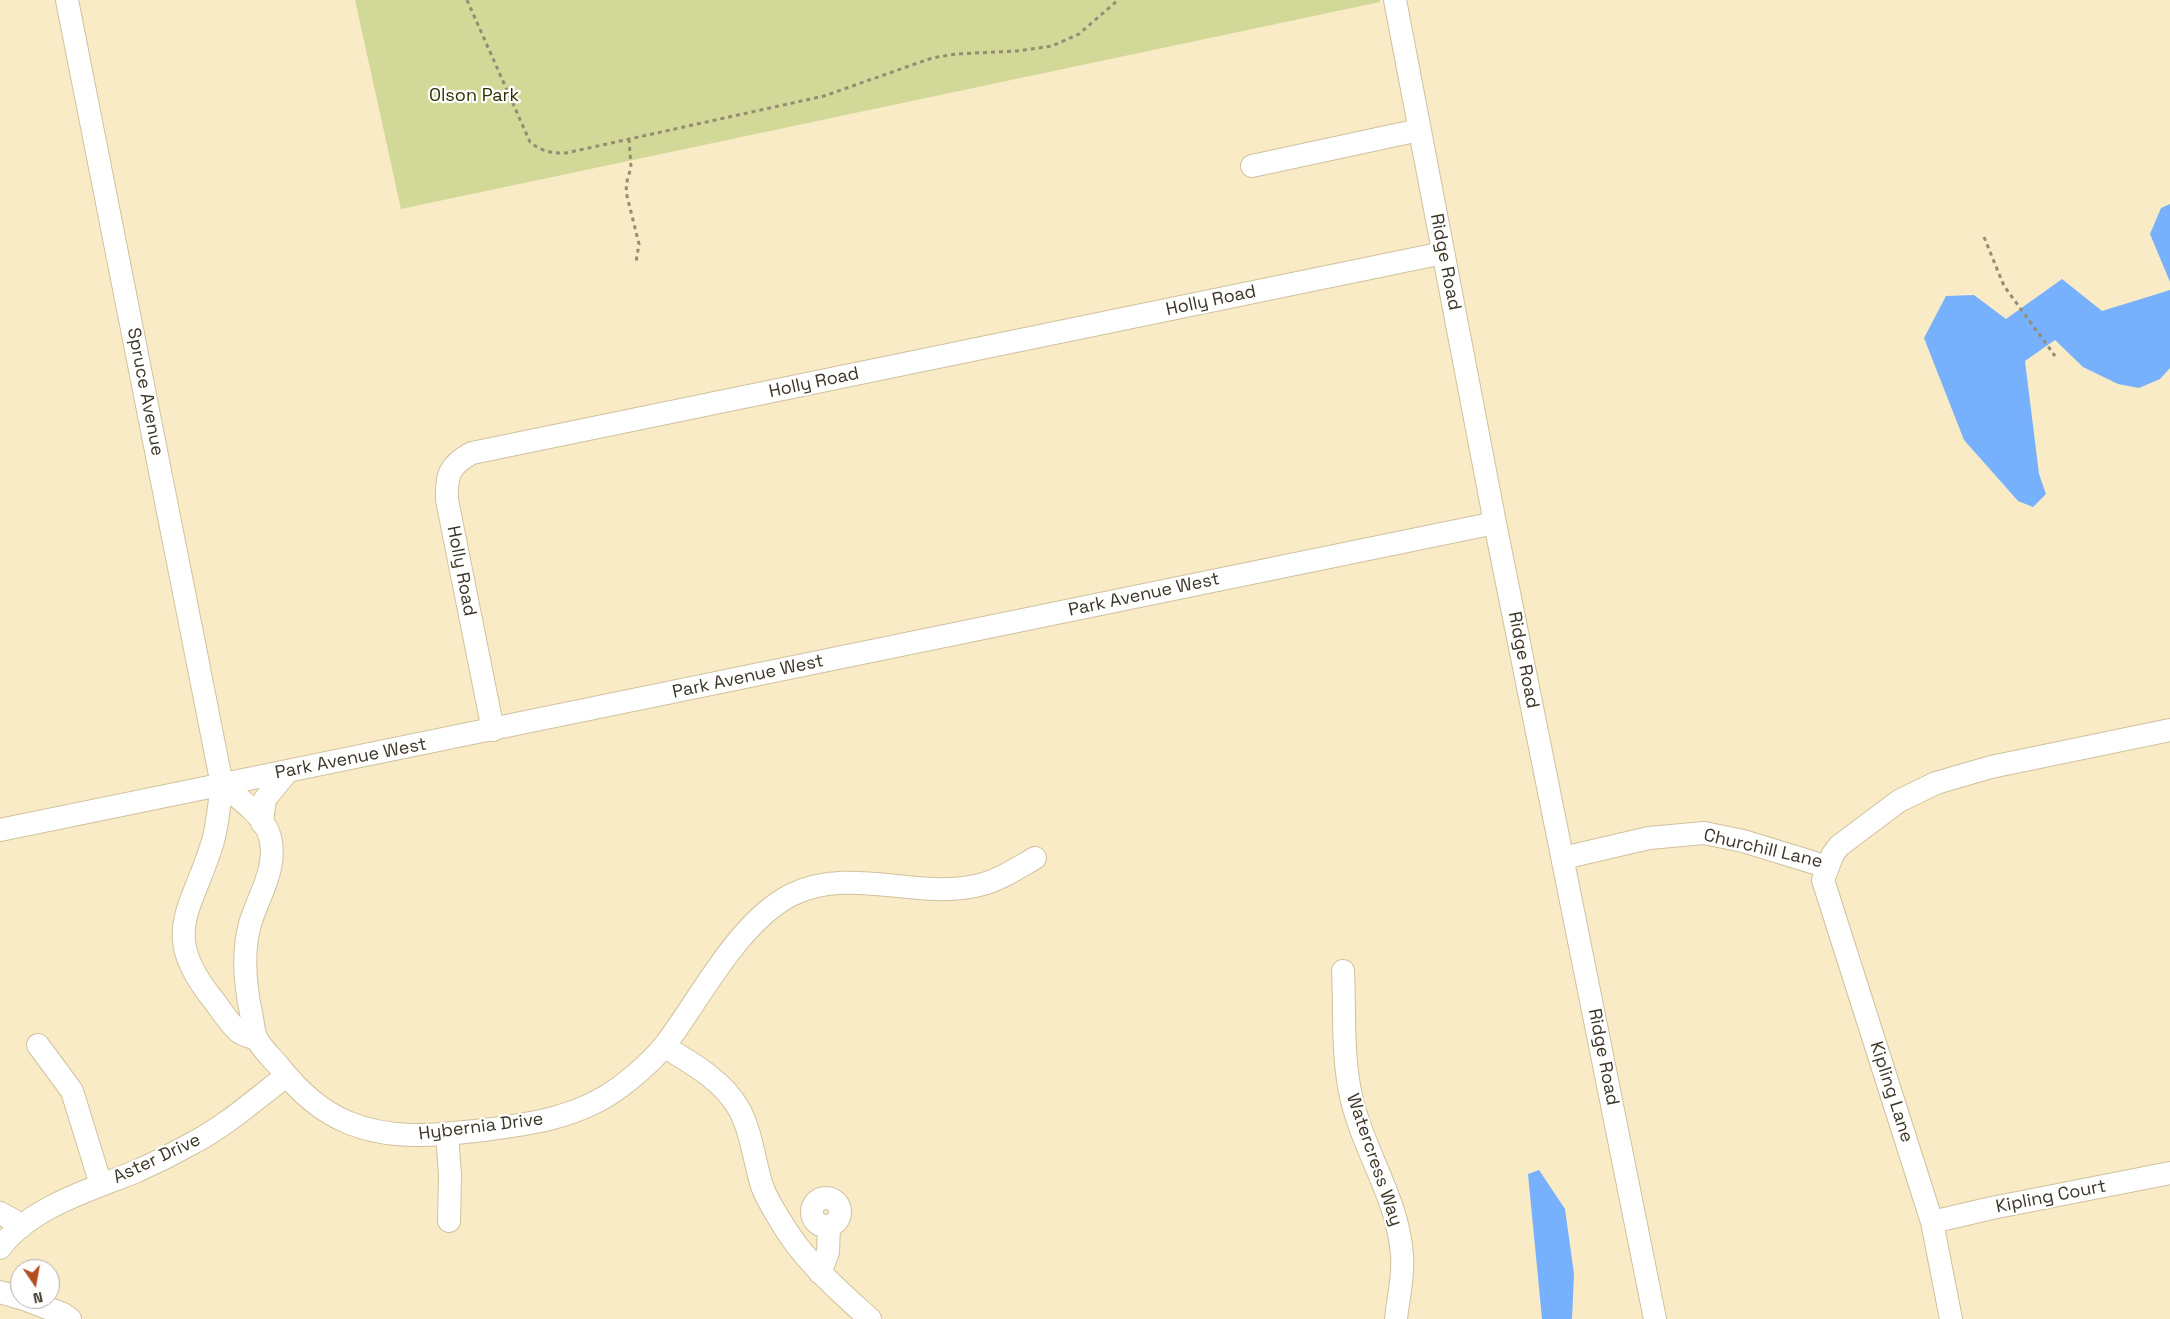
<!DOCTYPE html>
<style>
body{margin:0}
#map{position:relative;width:2170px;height:1319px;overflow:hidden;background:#f9ebc6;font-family:"Space Grotesk",sans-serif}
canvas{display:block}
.north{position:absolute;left:10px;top:1259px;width:50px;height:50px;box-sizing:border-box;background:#fff;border:1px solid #b1afa9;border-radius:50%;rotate:168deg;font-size:14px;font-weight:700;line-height:20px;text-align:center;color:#3c3628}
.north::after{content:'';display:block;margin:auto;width:18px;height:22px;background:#b34d22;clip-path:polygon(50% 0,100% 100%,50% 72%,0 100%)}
</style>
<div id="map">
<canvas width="2170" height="1319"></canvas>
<div class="north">N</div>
</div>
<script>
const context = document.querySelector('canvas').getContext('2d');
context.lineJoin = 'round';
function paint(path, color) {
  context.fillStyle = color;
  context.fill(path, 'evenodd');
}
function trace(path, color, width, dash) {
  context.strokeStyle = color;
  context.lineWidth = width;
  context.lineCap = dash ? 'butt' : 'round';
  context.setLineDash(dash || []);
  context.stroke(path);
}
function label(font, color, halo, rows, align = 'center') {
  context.font = font + ' "Space Grotesk",sans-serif';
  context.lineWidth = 4.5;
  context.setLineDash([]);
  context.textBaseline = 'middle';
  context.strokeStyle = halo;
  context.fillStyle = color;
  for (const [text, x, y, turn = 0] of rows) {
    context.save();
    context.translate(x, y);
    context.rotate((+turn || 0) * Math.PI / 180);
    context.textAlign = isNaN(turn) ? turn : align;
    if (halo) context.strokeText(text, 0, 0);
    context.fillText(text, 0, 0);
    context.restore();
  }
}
const green = new Path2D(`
 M355,0H1380V2L401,209Z`);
const water = new Path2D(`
 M2170,204V282L2150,234L2161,208Z
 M2062,279L2102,311L2170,290V368L2160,379L2139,388L2118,384L2083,367L2055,340L2025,361L2039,474L2046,494L2033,507L2018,501L1964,440L1924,338L1946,296L1974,295L2006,319Z
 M1539,1170L1565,1209L1574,1274L1572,1319H1542L1528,1174Z`);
const path = new Path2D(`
 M467,0L530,142C542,152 552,153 566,153L824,96L932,58L956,54L1017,51L1052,46L1079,34L1118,0
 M629,139L631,167L626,185L627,196L639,244L636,262
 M1984,237L2004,286L2055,356`);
const minor = new Path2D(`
 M67,0L222,785C219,803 218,823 213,841C192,912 158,933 215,1002C222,1012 230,1024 239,1032C243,1035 251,1037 256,1039
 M1395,0L1495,523L1655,1319
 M1252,166L1419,130
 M493,730L447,500C446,476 449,465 472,453L1443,253
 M222,785C239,798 264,815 270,837C278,869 258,896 250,924C242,953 245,984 251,1013C253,1021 253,1030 256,1037C260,1047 271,1057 278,1065C296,1088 320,1111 347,1122C392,1141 437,1135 484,1130C532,1124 580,1117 620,1087C637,1074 655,1059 668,1041C702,995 739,922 791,895C850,866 914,899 975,886C997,882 1016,869 1035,858
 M262,823L265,799L288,771
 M0,830L1495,523
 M1563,858L1649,838L1704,833L1743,841L1828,867
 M1343,971C1345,1012 1342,1056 1351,1096C1363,1151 1398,1198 1402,1255C1404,1275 1398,1299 1396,1319
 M666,1044L670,1050C695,1065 724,1082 739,1109C752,1133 754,1161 762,1186C766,1198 774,1210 780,1220C802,1259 837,1289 870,1319
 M38,1045L72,1091L101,1185
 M447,1134L450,1175L449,1221
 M812 1212a14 14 0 1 1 28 0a14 14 0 1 1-28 0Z
 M0,1213L13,1220L20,1228
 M1932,1222L1992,1208L2170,1173
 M0,1248C30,1207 91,1190 137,1171C155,1163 173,1154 191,1144C226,1126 256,1099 286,1076
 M820,1273L828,1252L829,1226
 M0,1292L20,1298
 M24,1299L63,1314L70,1319
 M1951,1319L1932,1222L1823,880L1833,854L1839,846L1899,801L1936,783L1991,767L2170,730`);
const parkNames = [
 ["Olson Park",474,96]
];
const streetNames = [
 ["Ridge Road",1445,262,79],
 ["Holly Road",1211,301,-12],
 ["Holly Road",814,383,-12],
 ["Spruce Avenue",145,392,79],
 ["Holly Road",461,571,79],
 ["Park Avenue West",1144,595,-12],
 ["Ridge Road",1523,660,79],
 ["Park Avenue West",748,677,-12],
 ["Park Avenue West",351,759,-11],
 ["Churchill Lane",1763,849,13],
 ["Ridge Road",1603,1057,79],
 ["Kipling Lane",1891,1092,72],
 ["Hybernia Drive",481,1127,-7],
 ["Aster Drive",157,1159,-25],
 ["Watercress Way",1374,1160,71],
 ["Kipling Court",2051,1197,-11]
];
paint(green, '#d2d898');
paint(water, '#77b1fd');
trace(minor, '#d0c29f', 24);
trace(path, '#968c73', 3, [4, 4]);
trace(minor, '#fff', 22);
label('18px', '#2c2e01', '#fff', parkNames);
label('18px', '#3c3628', '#fff', streetNames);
</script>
